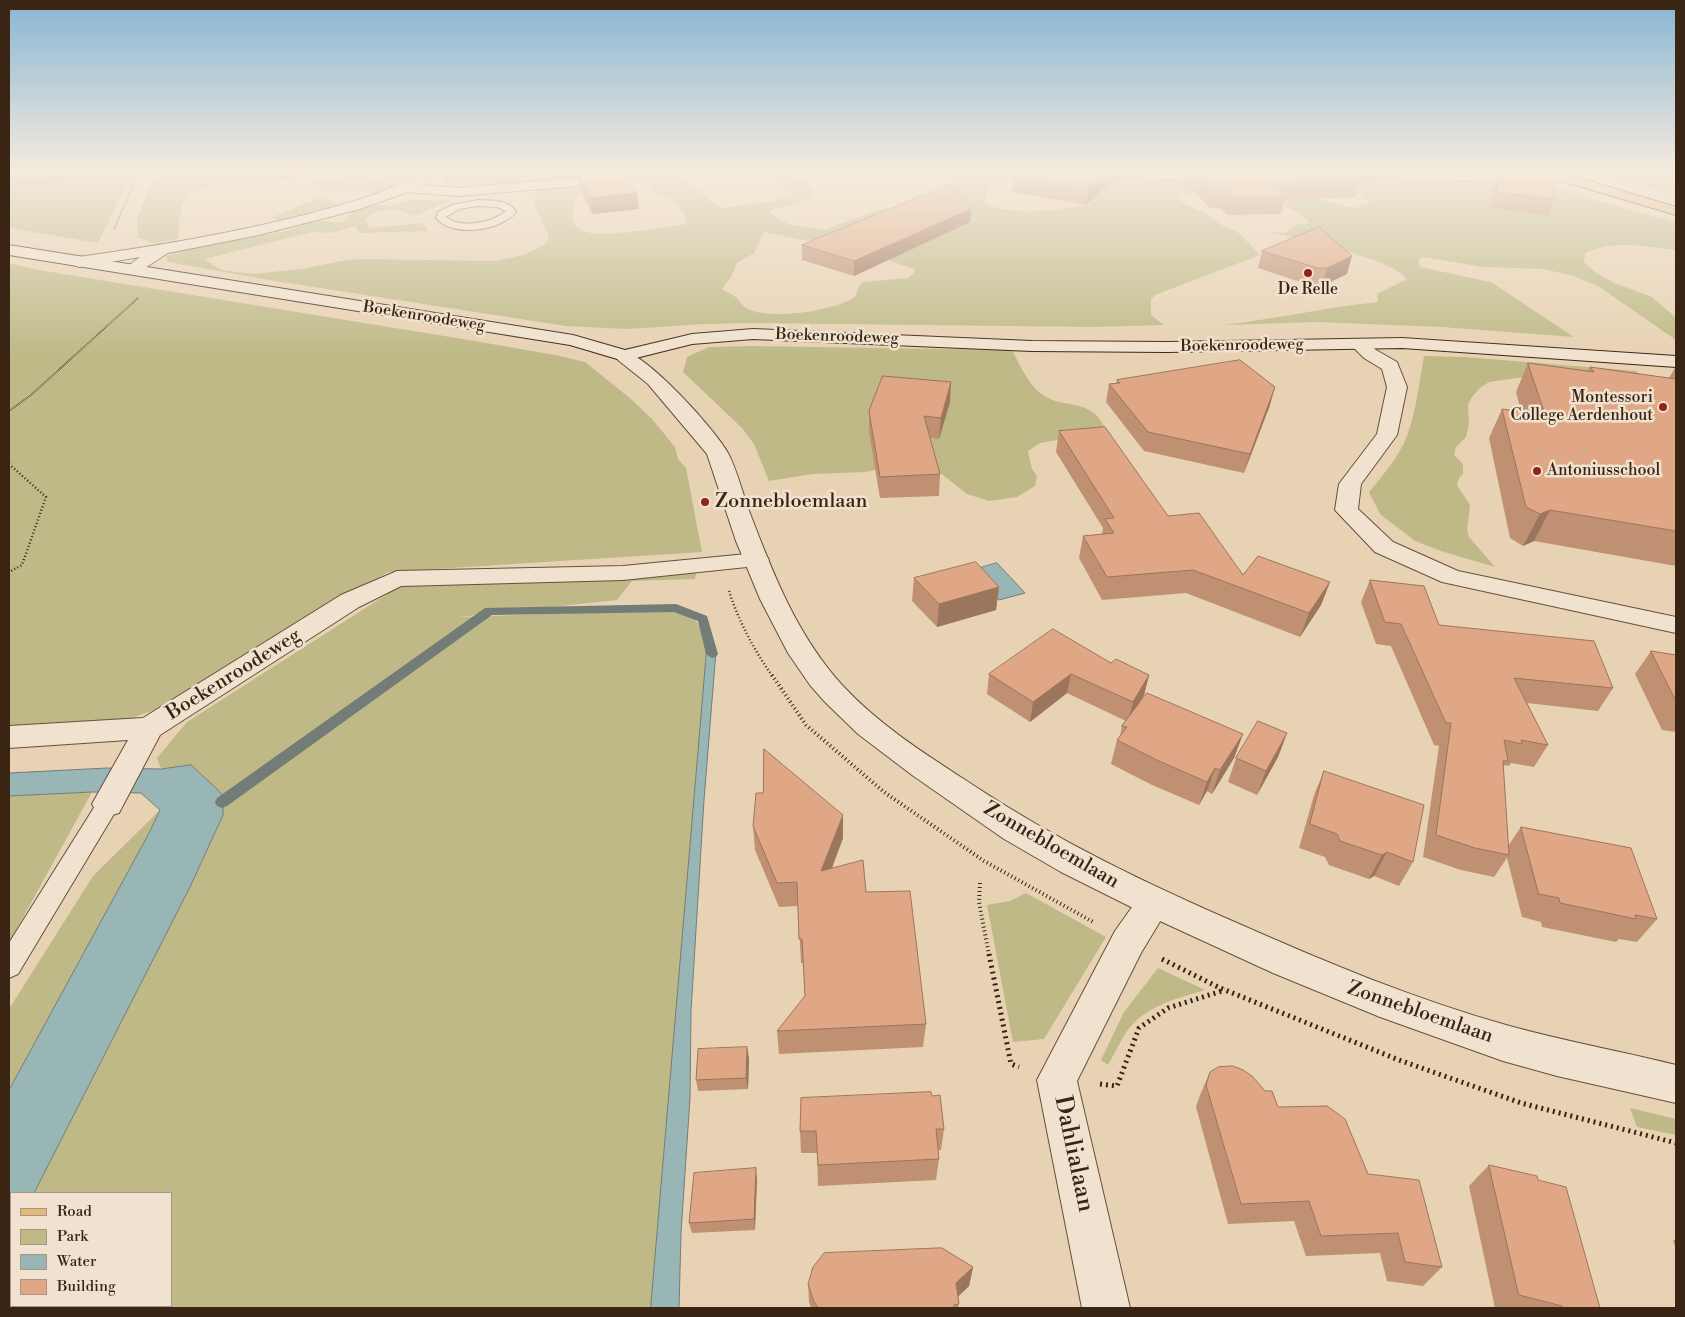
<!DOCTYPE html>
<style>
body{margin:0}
#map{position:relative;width:1685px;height:1317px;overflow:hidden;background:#e8d2b4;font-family:"Libre Bodoni",serif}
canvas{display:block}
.frame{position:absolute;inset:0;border:10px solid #3a2515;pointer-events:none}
.legend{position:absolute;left:10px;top:1192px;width:162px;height:115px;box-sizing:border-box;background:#f0e2ce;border:1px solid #a79684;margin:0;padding:6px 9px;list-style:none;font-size:15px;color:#3a2515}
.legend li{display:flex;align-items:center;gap:10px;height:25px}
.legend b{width:25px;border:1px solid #a79684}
</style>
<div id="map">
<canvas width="1685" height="1317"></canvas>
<div class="frame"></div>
<ul class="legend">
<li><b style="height:6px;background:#e4b97a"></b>Road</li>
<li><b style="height:14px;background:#beb987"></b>Park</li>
<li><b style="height:14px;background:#99b6b6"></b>Water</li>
<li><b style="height:14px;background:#dfa785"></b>Building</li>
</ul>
</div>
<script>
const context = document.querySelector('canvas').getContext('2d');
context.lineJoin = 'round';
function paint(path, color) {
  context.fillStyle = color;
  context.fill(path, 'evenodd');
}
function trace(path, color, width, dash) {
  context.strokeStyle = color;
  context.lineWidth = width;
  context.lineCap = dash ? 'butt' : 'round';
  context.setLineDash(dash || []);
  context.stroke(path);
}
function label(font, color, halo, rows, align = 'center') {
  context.font = font + ' "Libre Bodoni",serif';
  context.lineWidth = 5;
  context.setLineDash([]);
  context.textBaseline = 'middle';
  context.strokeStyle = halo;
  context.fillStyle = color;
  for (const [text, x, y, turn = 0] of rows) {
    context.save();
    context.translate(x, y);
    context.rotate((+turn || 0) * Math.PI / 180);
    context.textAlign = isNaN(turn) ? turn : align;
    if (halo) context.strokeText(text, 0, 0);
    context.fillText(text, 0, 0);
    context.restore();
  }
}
const green = new Path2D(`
 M70,171H133L98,243L9,228V185L66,179Z
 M214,171H351L213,187C206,188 195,189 190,193C179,202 179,226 178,239L154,243L138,238L137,219L153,177Z
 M383,171H428L379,193L326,190L311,183L348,176L386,177V174Z
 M453,171H481L484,174L491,176L540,171H595L598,175L485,185H446L443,180Z
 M764,171H790C796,176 804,181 809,187C822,203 778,206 769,211L770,213L790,225L825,230L877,210L912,205L951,186V177L955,171H1069L1206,178L1202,192L1179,195L1176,197L1185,204L1207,214L1223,226L1237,231L1260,255L1155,295L1151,299V315L1164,325L1094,327L755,323L703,324L628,329L566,326L275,281L168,262L166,256L200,247L287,231L316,220L341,223L356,209L379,204L390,207L408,200H452L414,216C394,208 383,206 365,219L370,228L423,223L428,231L360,233L355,226L331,233L313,232L204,259L221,270L253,274L301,269L341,261L360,259L495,261L523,255L539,248L547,242L549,237L534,203L536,189L609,182L607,189L575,196L572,220C575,224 578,229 583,231C601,239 663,227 685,224L687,220C680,203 669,195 652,192L648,184L650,176L677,172L720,208L779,200L792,194V191ZM1002,178L1062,185L1094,196L1089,204C1061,210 1013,217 987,204L985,199L991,183ZM764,232L808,241L830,236L891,253L890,261L914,269V273L908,278L863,282L859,286L855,297C834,311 769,321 746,308C742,306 741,302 738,299C734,295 727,292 722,289L731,277L737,263L754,253Z
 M1591,171H1676V195Z
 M1357,173L1507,182L1555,188L1676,223V250C1645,247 1615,239 1585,253L1584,262L1595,272L1612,282L1652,297L1676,318V340L1598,286L1574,276L1543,269L1483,267L1423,257L1419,259L1420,267L1491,282L1574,337L1442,327L1317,322L1224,325C1276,319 1326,307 1378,302L1377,294L1407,279C1394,259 1295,237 1268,232L1286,233C1293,223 1299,224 1310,223L1300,213L1285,206L1275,195L1303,187L1325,201L1353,208L1370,203L1352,188Z
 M321,197L338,205L280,221L272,217Z
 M9,263L39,270L469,340L555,355L585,362L631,399L652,419L675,447L678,459L686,468L702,552L388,572L169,705L120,722L9,729Z
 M751,346L1012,350C1020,365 1029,386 1043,395C1063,409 1090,398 1104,426L1103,430L1096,433L1040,443L1028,451L1032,469L1037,476L1035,486L1017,497L989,501L967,494L939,472L880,469L865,472L812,474L769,481L754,444L742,428L683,372L687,357L709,347Z
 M1424,356L1465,357L1636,371L1660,393L1525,377L1489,382L1480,388L1472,397L1468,405L1469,424L1466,437L1456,447L1454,455L1463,464V474L1459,478L1457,485L1470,505L1467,530L1469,537L1495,567L1441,551L1415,541L1380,514L1369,492C1383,476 1402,452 1408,433C1417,408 1419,382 1424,356Z
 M699,560L695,579L632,581L617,600L458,617L671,610C699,616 700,624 707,650L659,1308H9V1242L11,1237V1306H171V1193H34L190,887L223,815V796L191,765L161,769L157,758L187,722L403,584Z
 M92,792L9,943V796Z
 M160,810L148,835L9,1090V1009L93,876Z
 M1026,893L1106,937L1044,1039L1013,1042L987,905L1010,901Z
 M1158,968L1205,990C1176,999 1143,1006 1125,1034C1119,1044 1114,1054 1108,1065L1101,1060L1124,1012Z
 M1630,1108L1676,1119V1135L1637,1127Z`);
const water = new Path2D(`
 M9,171H70L66,179L9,185Z
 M997,563L1025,593L999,600L973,570Z
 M707,650L716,651L704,800L691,1011L690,1098L681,1233L679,1308H651Z
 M191,765L218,790L223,796V815L190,887L34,1193H11V1237L9,1242V1090L148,835L160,810L141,793L92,792L9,796V773L107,768L161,769Z`);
const stream = new Path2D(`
 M676,604L707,616L718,654L716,657L712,658L706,654L698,621L674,612L492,615L227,806L222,808L217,806L215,802L217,798L485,608Z`);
const pathFar3 = new Path2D(`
 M139,173L157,171
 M114,229L139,171
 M9,411L31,395L138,298`);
const pathFar2 = new Path2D(`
 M9,464L46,497L22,565L9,572
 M729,591C739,622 754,650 773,677`);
const pathFar1 = new Path2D(`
 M772,675L806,725L884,792L984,861L1095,923
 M980,883L979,902L989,955`);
const path = new Path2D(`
 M989,954L1011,1064L1019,1067
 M1162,959L1220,988L1399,1060L1521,1103L1676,1143
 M1100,1084L1117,1086L1139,1028L1168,1008L1225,990`);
const service = new Path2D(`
 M478,200C490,201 510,199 516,212C501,231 453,238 436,218L438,212L452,205ZM478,206L497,207L506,211C492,223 461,229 446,217L459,209Z
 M108,795L116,798L120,804L18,974L9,978V943L100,798Z`);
const minor = new Path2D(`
 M425,171H441L420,185L458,188L588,177L624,171H655L649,175L588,185L458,196L407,192L360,209L259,235L168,253L137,273H125L123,270L140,257L79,267L74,265L71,262L74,259L79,257C155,246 230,234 304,215C346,204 388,193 425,171Z
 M1086,171H1223L1229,175C1221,185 1112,176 1092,175Z
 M1306,171C1380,170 1453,172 1526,175C1536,176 1565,172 1570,178L1564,182L1542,184L1374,177L1311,178L1305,174Z
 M1359,339L1365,340L1376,350L1397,362L1407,387L1397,435L1361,484L1358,509L1393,542L1458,571L1676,617V633L1442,582L1375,552L1335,510L1339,484L1377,434L1387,387L1382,369L1364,358L1350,344L1353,340Z
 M757,553L766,555L769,560L766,565L623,580L401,586L359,607L160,735L119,813L108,816L97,813L92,804L128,740L9,748V726L143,718L341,595L397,571L623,566Z
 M1154,888L1166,893L1171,903L1141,953L1077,1081L1130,1308H1082L1037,1080L1115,931L1142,893Z`);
const tertiary = new Path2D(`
 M624,351C649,357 715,429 728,453C738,472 743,496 751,516C774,576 798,637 843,686C881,727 930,757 976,787C1060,842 1145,883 1237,923C1325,962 1414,999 1506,1025C1563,1041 1620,1051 1676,1065V1103L1557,1076L1503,1061L1380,1017L1273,973L1149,916L1061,872L1004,839L912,775L858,734L825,702L810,685L788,653L760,599L736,541L707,454L648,384L618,360L615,356L618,352Z`);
const secondary = new Path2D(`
 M9,245L573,335L625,350L692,334L753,329L1032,341L1167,342L1402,338L1676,356V367L1402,348L1167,352L1032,351L753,339L692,344L624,361L570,345L9,255Z`);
const primary = new Path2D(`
 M1536,171H1556L1676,207V215L1538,174Z`);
const wall = new Path2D(`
 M570,171H620L639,209L592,214L579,188L577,176H573Z
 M1187,171H1346L1361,180L1355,197L1285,200L1281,214L1227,215L1221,209L1210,208L1185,182Z
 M1496,171H1554V200L1548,216L1491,208L1494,184L1499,172H1496Z
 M1645,171H1676V178L1671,179Z
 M1014,177L1115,178L1086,205L1012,192Z
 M971,209L970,222L854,276L802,260V245Z
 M1319,227L1347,274L1322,286H1313L1258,268L1262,251Z
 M1528,363L1588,371L1590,367L1669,378L1675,368H1676V566L1534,541L1523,546L1510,538L1489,438L1502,409L1521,411L1516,392Z
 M1117,380L1270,405L1244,473L1144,451L1106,402L1109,384H1116Z
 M950,402L939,439L930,438L940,474L939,496L880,498L869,432V411Z
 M1059,431L1243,575L1330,582L1321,605L1300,637L1186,593L1102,600L1079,558L1083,536L1102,534L1103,528L1056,452Z
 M914,578L999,587L996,610L937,627L912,601Z
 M1370,580L1439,625L1613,688L1598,711L1527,703L1548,745L1534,767L1511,763L1509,766L1505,765L1503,768L1508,846L1521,827L1657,919L1637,942L1619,939L1616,942L1542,927L1541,922L1522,917L1507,858L1494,877L1461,870L1423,857L1439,746L1434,745L1391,646L1376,644L1361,602Z
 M1651,651L1676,655V732L1662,730L1635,674Z
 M1111,663L1149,675L1144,695L1139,704L1243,734L1234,758L1212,794L1207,791L1199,805L1152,785L1111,764L1117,740L1120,736L1122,726L1126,721L1067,693L1030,722L987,694L989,674Z
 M1287,733L1278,757L1257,795L1228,782L1236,758Z
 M1324,771L1413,862L1399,886L1374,876L1369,879L1329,865L1325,857L1299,848L1314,795Z
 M753,826L843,838L832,869L866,892L926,1024L923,1047L779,1054L777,1031L805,996L803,963H801L798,906L779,907L755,850Z
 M747,1047L749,1059L748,1089L698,1091L696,1080Z
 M1210,1072L1278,1107L1368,1174L1442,1267L1423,1286L1387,1281L1380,1253L1306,1256L1294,1221L1228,1224L1196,1107L1200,1095Z
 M944,1129L941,1150H938L939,1159L936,1180L818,1186L817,1153H801L800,1131Z
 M1489,1165L1600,1308H1495L1469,1186Z
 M757,1179L755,1230L692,1233L689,1223Z
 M1676,1239V1249L1673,1241Z
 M973,1267L969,1286L958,1297L959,1304L958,1308H811L809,1302L808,1284Z`);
const shadedWall = new Path2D(`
 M278,171H312L308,176L281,179Z
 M572,171H611L576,172L577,176H573Z
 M1108,171H1116L1115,178L1086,205L1088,189Z
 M1675,171H1676V178L1671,179Z
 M637,193L639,209L592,214L590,198Z
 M971,209L970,222L854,276V261Z
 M1352,256L1347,274L1322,286L1327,268Z
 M951,382L950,402L939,439L941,418Z
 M1275,387L1270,405L1244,473L1250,454Z
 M1550,510L1534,541L1523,546L1540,514Z
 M1330,582L1321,605L1300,637L1309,613Z
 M999,587L996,610L937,627L939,604Z
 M1071,674L1067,693L1030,722L1033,702Z
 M1149,675L1144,695L1128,722L1133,702Z
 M1287,733L1278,757L1257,795L1266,771Z
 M1243,734L1234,758L1212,794L1220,770Z
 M1215,768L1207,791L1199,805L1207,782Z
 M843,815V838L821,895V871Z
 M1387,852L1374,876L1369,879L1382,855Z
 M747,1047L749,1059L748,1089L746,1078Z
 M756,1168L757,1179L755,1230L754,1219Z
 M973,1267L969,1286L953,1301L956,1283Z`);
const building = new Path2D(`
 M583,171H620L637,193L590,198L576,172Z
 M1021,171H1108L1088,189L1014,177Z
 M1195,171H1346L1361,180L1272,184L1286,197H1231L1225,191L1214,190Z
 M1500,171H1554V200L1497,192Z
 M951,184L971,209L854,261L802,245Z
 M1319,227L1352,256L1327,268H1318L1262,251Z
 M1240,360L1275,387L1250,454L1148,432L1109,384L1120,383L1117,380Z
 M1528,363L1594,372L1590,367L1676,379V531L1550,510L1540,514L1526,507L1502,409L1545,415Z
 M883,376L951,382L941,418L924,416L940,474L880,477L869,411Z
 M1105,427L1168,516L1199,513L1243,575L1258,556L1330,582L1309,613L1193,570L1107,577L1083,536L1114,533L1105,519L1114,518L1059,431Z
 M976,562L999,587L939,604L914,578Z
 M1370,580L1424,586L1439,625L1594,641L1613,688L1514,678L1548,745L1521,740L1522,744L1504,740L1508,761H1503L1509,855L1475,848L1436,835L1451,723H1446L1401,624L1385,622Z
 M1053,629L1111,663L1116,659L1149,675L1133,702L1071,674L1033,702L989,674Z
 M1651,651L1676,655V701Z
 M1147,693L1243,734L1220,770L1215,768L1207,782L1159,761L1117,740L1127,727L1122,726Z
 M1258,721L1287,733L1266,771L1236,758Z
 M764,749L843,815L821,871L863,860L866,892L910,891L926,1024L777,1031L805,996L802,939H799L797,882L777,883L753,826L756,793H763Z
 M1324,771L1424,805L1413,862L1387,852L1382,855L1340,841L1337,834L1310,824Z
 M1521,827L1631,848L1657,919L1635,915L1636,919L1560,903L1559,898L1539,894Z
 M747,1047L746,1078L696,1080L698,1049Z
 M1233,1066L1243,1070L1252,1076L1265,1091H1272L1278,1107L1327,1106L1345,1119L1368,1174L1419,1180L1442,1267L1405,1262L1398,1233L1321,1236L1309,1201L1241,1204L1206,1085L1210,1072L1218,1067Z
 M931,1092L932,1096L940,1095L944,1129H936L939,1159L818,1165L816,1131H800L801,1098Z
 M1489,1165L1537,1176L1538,1180L1566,1187L1600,1308H1562V1306L1519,1295Z
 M756,1168L754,1219L689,1223L694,1173Z
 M942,1248L973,1267L956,1283L959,1304L954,1305V1308H819L814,1302L808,1284L813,1267L824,1253Z`);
const markers = [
 [1308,273,5,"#8f2418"],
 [1663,407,5,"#8f2418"],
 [1537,471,5,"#8f2418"],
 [705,502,5,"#8f2418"]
];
const farPoinames = [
 ["De Relle",1308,290],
 ["Montessori",1653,398,"right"],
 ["College Aerdenhout",1653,416,"right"],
 ["Antoniusschool",1547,471,"left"]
];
const farStreetnames = [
 ["Boekenroodeweg",424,317,9],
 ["Boekenroodeweg",837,337,2],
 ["Boekenroodeweg",1242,346,-1]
];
const poiNames = [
 ["Zonnebloemlaan",715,502]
];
const streetNames = [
 ["Boekenroodeweg",234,675,-32],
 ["Zonnebloemlaan",1051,846,30],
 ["Zonnebloemlaan",1420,1013,19]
];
const nearStreetnames = [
 ["Dahlialaan",1073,1154,78]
];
paint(green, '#beb987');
paint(water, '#99b6b6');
trace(water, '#737c76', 1);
paint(stream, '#737c76');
trace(service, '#66503d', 2);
trace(minor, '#66503d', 2);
trace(tertiary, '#66503d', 2);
trace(secondary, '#3a2515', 2);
trace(primary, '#3a2515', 2);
trace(pathFar3, '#3a2515', 2, [0.5, 1]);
trace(pathFar2, '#3a2515', 2.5, [1, 2.5]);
trace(pathFar1, '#3a2515', 4, [1, 3]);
trace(path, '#3a2515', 5, [2, 4]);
paint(service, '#f0e2ce');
paint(minor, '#f0e2ce');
paint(tertiary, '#f0e2ce');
paint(secondary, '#f0e2ce');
paint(primary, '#e4b97a');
paint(wall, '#c09072');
paint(shadedWall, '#9c755d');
paint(building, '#dfa785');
trace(building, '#9c755d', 1);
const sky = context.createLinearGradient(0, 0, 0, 356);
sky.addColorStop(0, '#88b5d4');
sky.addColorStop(0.48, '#f5ebdd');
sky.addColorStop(1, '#f5ebdd00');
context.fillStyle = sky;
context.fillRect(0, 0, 1685, 356);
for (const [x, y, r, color] of markers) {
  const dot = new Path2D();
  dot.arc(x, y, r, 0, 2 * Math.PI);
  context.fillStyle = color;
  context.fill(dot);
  trace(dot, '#f0e2ce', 2);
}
label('16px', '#3a2515', '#f0e2ce', farPoinames);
label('16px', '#3a2515', '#f0e2ce', farStreetnames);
label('20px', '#3a2515', '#f0e2ce', poiNames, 'left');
label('20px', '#3a2515', '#f0e2ce', streetNames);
label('24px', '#3a2515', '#f0e2ce', nearStreetnames);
</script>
